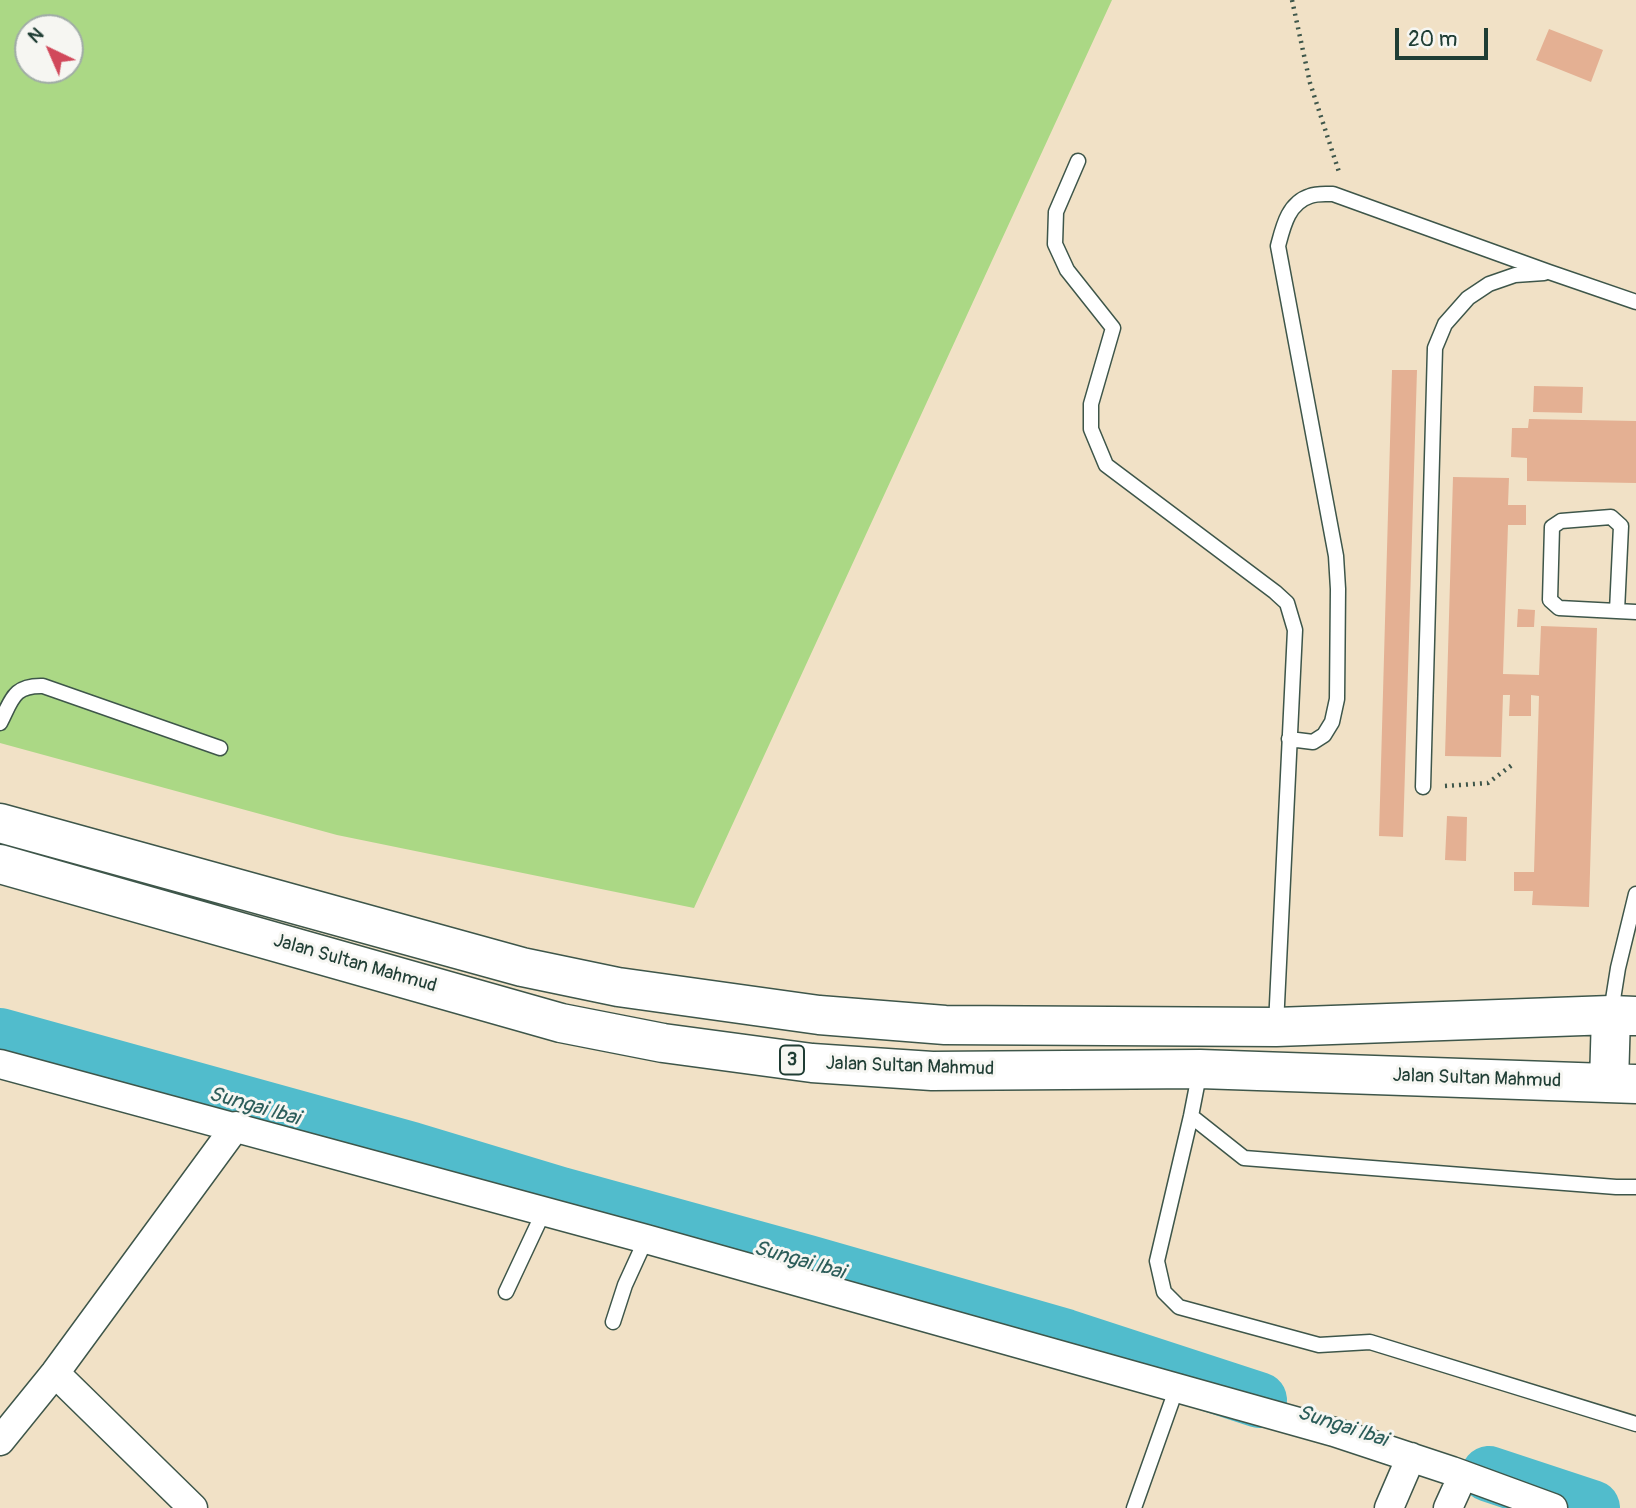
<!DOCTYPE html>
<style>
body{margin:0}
#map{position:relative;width:1636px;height:1508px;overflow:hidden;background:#f1e1c6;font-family:Pangolin,sans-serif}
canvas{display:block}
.north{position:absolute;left:14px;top:14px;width:70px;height:70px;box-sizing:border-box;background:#f6f6f2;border:2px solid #a0aca6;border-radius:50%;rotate:316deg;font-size:19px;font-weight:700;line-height:28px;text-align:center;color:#1f3d34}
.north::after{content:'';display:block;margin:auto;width:24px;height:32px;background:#d1495b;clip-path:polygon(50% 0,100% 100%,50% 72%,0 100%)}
.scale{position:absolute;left:1395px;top:28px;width:93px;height:32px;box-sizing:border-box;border:4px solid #1f3d34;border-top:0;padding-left:9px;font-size:21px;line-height:24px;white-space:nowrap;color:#1f3d34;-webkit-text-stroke:5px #f6f6f2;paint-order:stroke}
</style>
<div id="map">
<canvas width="1636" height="1508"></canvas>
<div class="north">N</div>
<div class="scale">20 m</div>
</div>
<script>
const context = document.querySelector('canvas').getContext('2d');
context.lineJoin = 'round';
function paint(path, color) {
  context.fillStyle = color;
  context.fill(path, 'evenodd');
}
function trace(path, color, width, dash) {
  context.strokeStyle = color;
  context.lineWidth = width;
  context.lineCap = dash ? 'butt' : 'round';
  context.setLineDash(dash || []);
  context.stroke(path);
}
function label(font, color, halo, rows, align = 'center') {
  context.font = font + ' Pangolin,sans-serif';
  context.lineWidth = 6;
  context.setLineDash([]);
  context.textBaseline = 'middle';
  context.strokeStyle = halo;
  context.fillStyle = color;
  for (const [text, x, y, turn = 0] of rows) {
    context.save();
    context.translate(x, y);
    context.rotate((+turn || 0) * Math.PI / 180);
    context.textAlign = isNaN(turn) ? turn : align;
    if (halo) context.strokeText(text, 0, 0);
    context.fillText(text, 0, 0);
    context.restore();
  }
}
const green = new Path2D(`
 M0,0H1112L694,908L337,835L0,743ZM28,28H70V70H28Z`);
const river = new Path2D(`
 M0,1036L412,1150L561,1195L808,1263L1066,1337L1259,1400
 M1489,1474L1592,1508`);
const building = new Path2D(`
 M1549,29L1603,50L1591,82L1536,60Z
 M1392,370H1417L1403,837L1379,836Z
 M1534,386L1583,387L1582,413L1533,412Z
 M1529,419L1636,421V483L1527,481V458L1511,457L1512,428H1528Z
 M1453,477L1509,478L1508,505H1526V525H1508L1503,674L1539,675L1541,626L1597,628L1589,907L1532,905L1533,891H1514V872H1534L1539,696L1531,695V716H1509L1510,695H1503L1501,757L1445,756Z
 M1518,609L1535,610L1534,627H1517Z
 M1447,816L1467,817L1466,861L1445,860Z`);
const path = new Path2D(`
 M1292,0L1310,83L1339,172
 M1445,786L1488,783L1512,765`);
const lane = new Path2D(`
 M1078,161L1056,212L1055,244L1067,270L1113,328L1091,404V429L1106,465L1275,592L1287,603L1295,630L1276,1025
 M1617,611L1621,526L1611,517L1561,521L1552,527L1550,600L1559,608L1636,612
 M0,723C12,700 13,685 43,686L220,748
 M1289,739L1313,742L1324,735L1332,722L1337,699L1338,589L1336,556L1278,246C1283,227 1288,203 1310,196C1317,193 1326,194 1333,194L1549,272L1636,302
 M1423,787L1435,348L1445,324L1468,298L1489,284L1515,275L1544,273
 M1611,1012L1618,968L1636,894
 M1200,1070L1191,1116L1157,1261L1164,1292L1179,1307L1319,1345L1370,1342L1636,1424
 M1191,1116L1244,1158L1616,1187H1636
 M506,1292L544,1211
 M613,1322L625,1285L646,1239
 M1134,1508L1177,1387`);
const street = new Path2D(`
 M0,1064L646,1239L1334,1432L1452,1471L1553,1508
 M55,1373L193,1508
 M0,1441L55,1373L236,1126
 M1389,1508L1411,1457
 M1448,1508L1463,1475`);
const highway = new Path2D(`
 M0,823L522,967L618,987L819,1015L945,1025L1276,1027L1611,1015L1636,1016
 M0,864L561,1023L663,1043L812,1063L932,1071L1200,1069L1636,1084
 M1609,1083L1611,1015`);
const shields = [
 [792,1060,24]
];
const shieldNames = [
 ["3",792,1060]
];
const streetNames = [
 ["Jalan Sultan Mahmud",355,964,16],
 ["Jalan Sultan Mahmud",910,1067,2],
 ["Jalan Sultan Mahmud",1477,1079,2]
];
const waterNames = [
 ["Sungai Ibai",254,1107,16],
 ["Sungai Ibai",799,1261,16],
 ["Sungai Ibai",1342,1427,18]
];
paint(green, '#abd885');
trace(river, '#51bccc', 56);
paint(building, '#e4b093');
trace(lane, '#3e564a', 17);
trace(street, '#3e564a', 31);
trace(highway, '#3e564a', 41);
trace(path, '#3e564a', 4.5, [2, 5]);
trace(lane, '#fff', 14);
trace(street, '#fff', 28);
trace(highway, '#fff', 38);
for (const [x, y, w] of shields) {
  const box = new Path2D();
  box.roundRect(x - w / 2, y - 14.5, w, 29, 5);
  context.fillStyle = '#f6f6f2';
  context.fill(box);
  trace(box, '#1f3d34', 2);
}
label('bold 18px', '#1f3d34', null, shieldNames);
label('19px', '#1f3d34', '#f6f6f2', streetNames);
label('italic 21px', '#2c5d5a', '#f6f6f2', waterNames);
</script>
